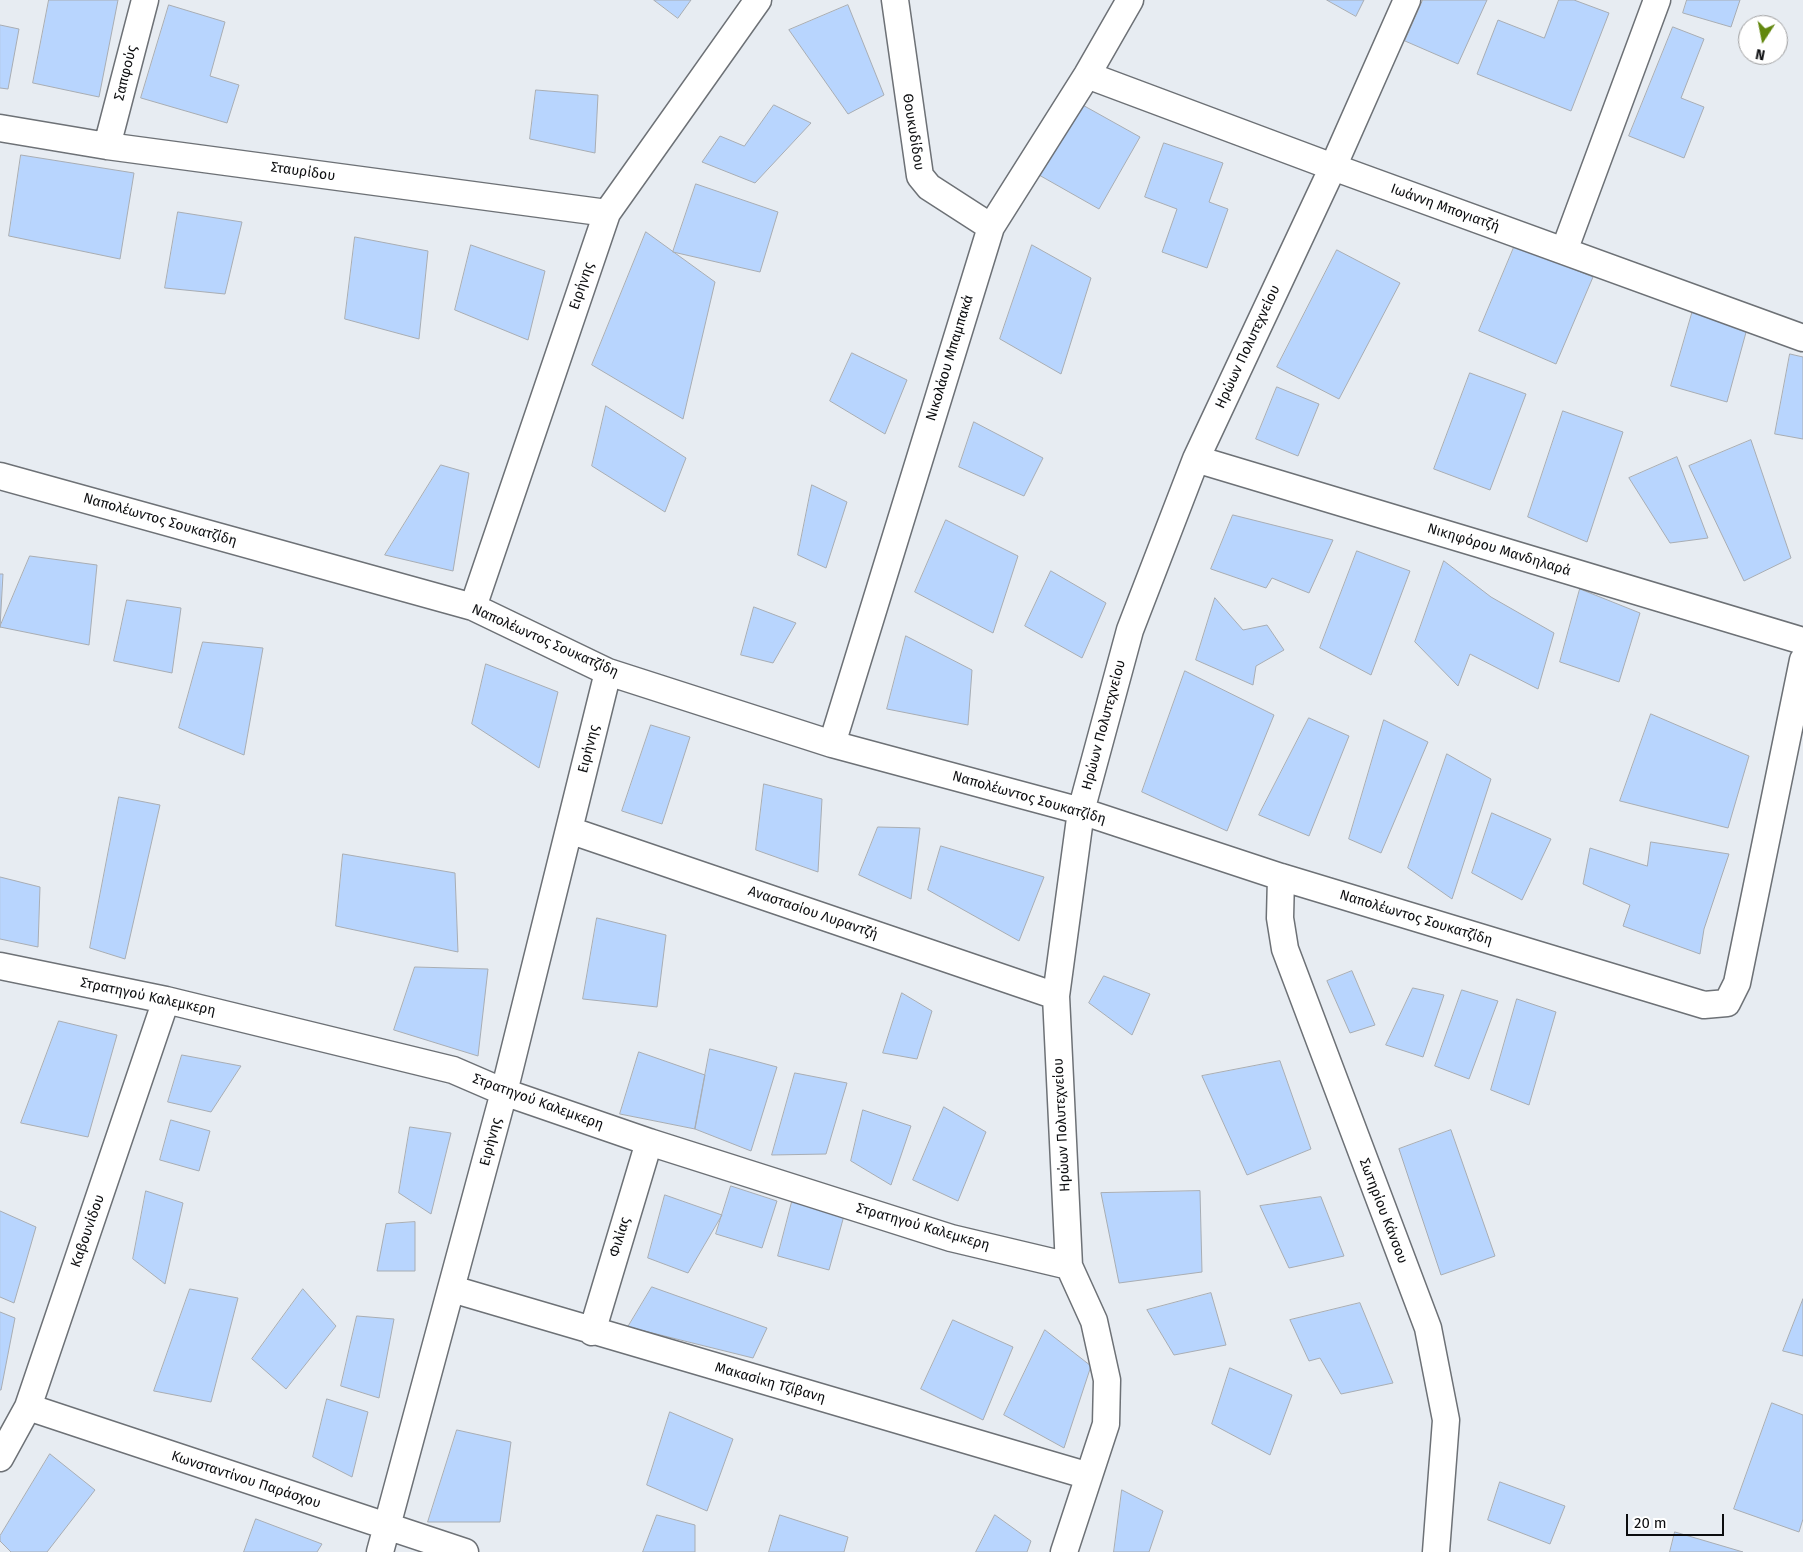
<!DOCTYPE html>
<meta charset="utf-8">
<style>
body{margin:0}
#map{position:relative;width:1803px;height:1552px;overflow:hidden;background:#e7ecf2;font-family:"Fira Sans",sans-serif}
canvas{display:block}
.north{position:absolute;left:1738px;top:15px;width:50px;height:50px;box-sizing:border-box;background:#fff;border:1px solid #9e9e9f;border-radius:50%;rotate:191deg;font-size:14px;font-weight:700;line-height:20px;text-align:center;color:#0c0d0f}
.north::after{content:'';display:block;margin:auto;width:18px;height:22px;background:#62870e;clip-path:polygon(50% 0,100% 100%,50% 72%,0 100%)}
.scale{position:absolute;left:1626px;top:1514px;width:98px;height:22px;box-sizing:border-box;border:2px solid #0c0d0f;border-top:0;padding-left:6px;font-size:15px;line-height:18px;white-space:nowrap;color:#0c0d0f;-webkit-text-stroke:4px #fff;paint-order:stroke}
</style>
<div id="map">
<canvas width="1803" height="1552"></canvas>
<div class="north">N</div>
<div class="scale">20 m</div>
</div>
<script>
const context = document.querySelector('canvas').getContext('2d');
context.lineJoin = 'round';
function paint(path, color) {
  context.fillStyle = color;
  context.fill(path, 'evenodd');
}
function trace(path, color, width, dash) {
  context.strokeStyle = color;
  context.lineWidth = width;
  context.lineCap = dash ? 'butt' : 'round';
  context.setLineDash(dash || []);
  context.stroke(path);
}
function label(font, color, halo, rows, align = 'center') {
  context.font = font + ' "Fira Sans",sans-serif';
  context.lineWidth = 4;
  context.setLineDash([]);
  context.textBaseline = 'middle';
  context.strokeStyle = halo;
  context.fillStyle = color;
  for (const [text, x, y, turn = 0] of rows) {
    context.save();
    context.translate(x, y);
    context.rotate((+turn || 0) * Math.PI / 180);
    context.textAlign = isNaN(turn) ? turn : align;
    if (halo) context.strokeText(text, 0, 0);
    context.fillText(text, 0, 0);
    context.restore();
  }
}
const building = new Path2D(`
 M49,0H118L99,97L33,83Z
 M654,0H691L678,18Z
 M1327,0H1364L1356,16Z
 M1423,0H1487L1458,64L1405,41Z
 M1559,0H1574L1609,13L1571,111L1477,74L1498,20L1544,38Z
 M1687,0H1740L1731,27L1683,13Z
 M169,5L225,22L210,76L239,85L227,123L141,98Z
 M848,5L884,95L848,114L789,30Z
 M0,25L19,29L8,89L0,88Z
 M1673,27L1704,39L1681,98L1704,107L1684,158L1629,136Z
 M536,90L598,95L595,153L530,139Z
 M1079,103L1140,137L1099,209L1039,175Z
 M774,105L811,123L755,183L702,162L720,136L744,146Z
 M1164,143L1223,163L1209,202L1228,209L1207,268L1162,252L1177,209L1145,197Z
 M21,155L134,173L120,259L9,236Z
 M696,184L778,212L760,272L673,252Z
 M178,212L242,222L225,294L165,288Z
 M646,232L715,282L683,419L592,365Z
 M355,237L428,251L419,339L345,319Z
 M471,245L545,271L528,340L455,310Z
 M1032,245L1091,278L1061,374L1000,339Z
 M1515,245L1593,277L1556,364L1479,331Z
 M1337,250L1400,283L1339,399L1277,367Z
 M1693,310L1748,325L1727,402L1671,386Z
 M852,353L907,380L885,434L830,401Z
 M1790,354L1803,357V439L1775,434Z
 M1470,373L1526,394L1490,490L1434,469Z
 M1277,387L1319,404L1298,456L1256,439Z
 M606,406L686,458L665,512L592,466Z
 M1563,411L1623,432L1587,542L1528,517Z
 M974,422L1043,458L1024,496L959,467Z
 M1751,440L1791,558L1744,581L1689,466Z
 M1677,457L1708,538L1670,543L1629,478Z
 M441,465L469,473L453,571L385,555Z
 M812,485L847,502L826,568L798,555Z
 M1233,515L1333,540L1309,593L1272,578L1266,588L1211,569Z
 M946,520L1018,556L993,633L915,592Z
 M1357,551L1410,571L1371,675L1320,648Z
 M30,556L97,565L89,645L0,627Z
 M1444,561L1491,597L1554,633L1538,689L1470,654L1458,686L1415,642Z
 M1051,571L1106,603L1082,658L1025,626Z
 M0,574H3L0,627Z
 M1580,589L1640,613L1619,682L1560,662Z
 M1215,598L1243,630L1267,625L1284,650L1256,666L1253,685L1196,660Z
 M127,600L181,608L172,673L114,661Z
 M754,607L796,623L773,663L741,655Z
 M906,636L972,670L968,725L887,709Z
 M203,642L263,648L244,755L179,728Z
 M486,664L558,692L539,768L472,724Z
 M1185,671L1274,715L1227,831L1142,792Z
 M1651,714L1749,756L1728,828L1620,801Z
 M1309,718L1349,736L1309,836L1259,815Z
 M1384,720L1428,742L1381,853L1349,839Z
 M651,725L690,737L662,824L622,811Z
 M1447,754L1491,779L1452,899L1408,868Z
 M764,784L822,799L818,872L756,850Z
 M119,797L160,805L125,959L90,948Z
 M1492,813L1551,839L1522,900L1472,873Z
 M878,827L920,828L911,899L859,875Z
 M1651,842L1729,854L1704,929L1700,954L1623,926L1630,905L1583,884L1590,848L1647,866Z
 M941,846L1044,877L1019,941L928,890Z
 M343,854L455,873L458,952L336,926Z
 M0,877L40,887L38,947L0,939Z
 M597,918L666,935L657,1007L583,999Z
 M415,967L488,969L478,1056L394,1030Z
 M1352,971L1375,1025L1350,1033L1327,981Z
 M1104,976L1150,994L1132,1035L1089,1003Z
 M1413,988L1444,995L1423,1057L1386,1045Z
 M1462,990L1498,1001L1469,1079L1435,1066Z
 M902,993L932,1011L917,1059L883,1053Z
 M1517,999L1556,1012L1529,1105L1491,1090Z
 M59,1021L117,1035L88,1137L21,1123Z
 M710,1049L777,1067L751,1151L695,1129Z
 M639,1052L705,1075L695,1129L620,1114Z
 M182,1055L241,1066L211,1112L168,1102Z
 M1280,1061L1311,1149L1247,1175L1202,1076Z
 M795,1073L847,1083L826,1154L772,1155Z
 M944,1107L986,1132L958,1201L913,1180Z
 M863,1110L911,1126L891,1185L851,1161Z
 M171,1120L210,1131L199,1171L160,1160Z
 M410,1127L451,1133L431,1214L399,1193Z
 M1451,1130L1495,1256L1441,1275L1399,1149Z
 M731,1186L777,1201L762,1248L716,1234Z
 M146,1191L183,1203L165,1284L133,1259Z
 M1200,1191L1202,1272L1119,1283L1101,1193Z
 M665,1195L722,1215L688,1273L648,1258Z
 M1321,1197L1344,1256L1289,1268L1260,1206Z
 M793,1198L845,1212L829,1270L778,1256Z
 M0,1211L36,1227L14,1303L0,1297Z
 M415,1222V1271H377L386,1224Z
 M652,1287L767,1328L753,1358L628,1327Z
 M190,1289L238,1298L211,1402L154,1391Z
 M303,1289L336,1326L286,1389L252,1359Z
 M1211,1293L1226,1345L1174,1355L1147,1310Z
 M1803,1299V1356L1783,1351Z
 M1360,1303L1393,1383L1341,1394L1320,1358L1309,1361L1290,1320Z
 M0,1312L15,1318L1,1390H0Z
 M357,1316L394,1319L379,1398L341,1386Z
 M953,1320L1013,1347L983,1420L921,1389Z
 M1045,1330L1091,1366L1064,1448L1004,1415Z
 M1230,1368L1292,1395L1270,1455L1212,1424Z
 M327,1399L368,1412L352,1477L313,1457Z
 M1772,1403L1803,1415V1519L1799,1532L1734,1509Z
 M670,1412L733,1439L707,1511L647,1485Z
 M457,1430L511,1442L500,1522H428Z
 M50,1454L95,1490L47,1552H11L0,1541V1536Z
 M1500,1482L1565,1506L1550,1544L1488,1520Z
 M1122,1490L1163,1511L1149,1552H1114Z
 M657,1515L695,1525V1552H643Z
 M780,1515L848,1537L844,1552H769Z
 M995,1515L1031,1541L1027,1552H976Z
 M256,1519L322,1544L317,1552H244Z
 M1675,1532L1743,1552H1670Z`);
const street = new Path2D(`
 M895,0L920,176L929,187L991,227
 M1087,75L1333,167L1803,338
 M0,128L107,146L607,213
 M107,146L145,0
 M1564,251L1657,0
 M1196,459L1803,641
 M0,476L473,607L608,672L832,744L1081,811L1281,877L1704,1005L1727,1003L1737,983L1803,660
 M473,607L607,213L758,0
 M832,744L991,227L1087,75L1130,0
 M569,830L1056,996
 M1281,877L1280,918L1285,949L1428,1328L1446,1420L1436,1552
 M0,966L166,1000L453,1070L504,1092L649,1142L951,1238L1069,1266
 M452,1289L1089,1476
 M592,1332L649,1142
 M28,1407L465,1552
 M0,1458L28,1407L166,1000
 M380,1552L504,1092L608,672
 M1064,1552L1106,1424L1107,1380L1094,1321L1069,1266L1056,996L1081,811L1130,630L1196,459L1333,167L1407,0`);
const streetNames = [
 ["Σαπφούς",126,73,-76],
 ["Θουκυδίδου",913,132,81],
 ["Σταυρίδου",303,172,8],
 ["Ιωάννη Μπογιατζή",1445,208,20],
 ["Ειρήνης",582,286,-71],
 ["Ηρώων Πολυτεχνείου",1248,347,-65],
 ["Νικολάου Μπαμπακά",950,358,-73],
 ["Ναπολέωντος Σουκατζίδη",160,520,16],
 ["Νικηφόρου Μανδηλαρά",1499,550,17],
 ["Ναπολέωντος Σουκατζίδη",545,641,24],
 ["Ηρώων Πολυτεχνείου",1104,725,-75],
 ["Ειρήνης",589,749,-76],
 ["Ναπολέωντος Σουκατζίδη",1029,798,16],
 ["Αναστασίου Λυραντζή",813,913,19],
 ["Ναπολέωντος Σουκατζίδη",1416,918,17],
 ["Στρατηγού Καλεμκερη",148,997,12],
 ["Στρατηγού Καλεμκερη",538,1102,20],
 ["Ηρώων Πολυτεχνείου",1062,1125,-93],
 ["Ειρήνης",491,1142,-75],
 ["Σωτηρίου Κάνσου",1383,1211,69],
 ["Στρατηγού Καλεμκερη",923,1227,16],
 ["Καβουνίδου",88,1231,-71],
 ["Φιλίας",620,1237,-73],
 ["Μακασίκη Τζίβανη",770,1383,16],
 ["Κωνσταντίνου Παράσχου",246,1480,18]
];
paint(building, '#b8d5fe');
trace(building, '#a8adb3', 1);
trace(street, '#6d7176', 29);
trace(street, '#fff', 26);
label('14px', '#0c0d0f', '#fff', streetNames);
</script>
